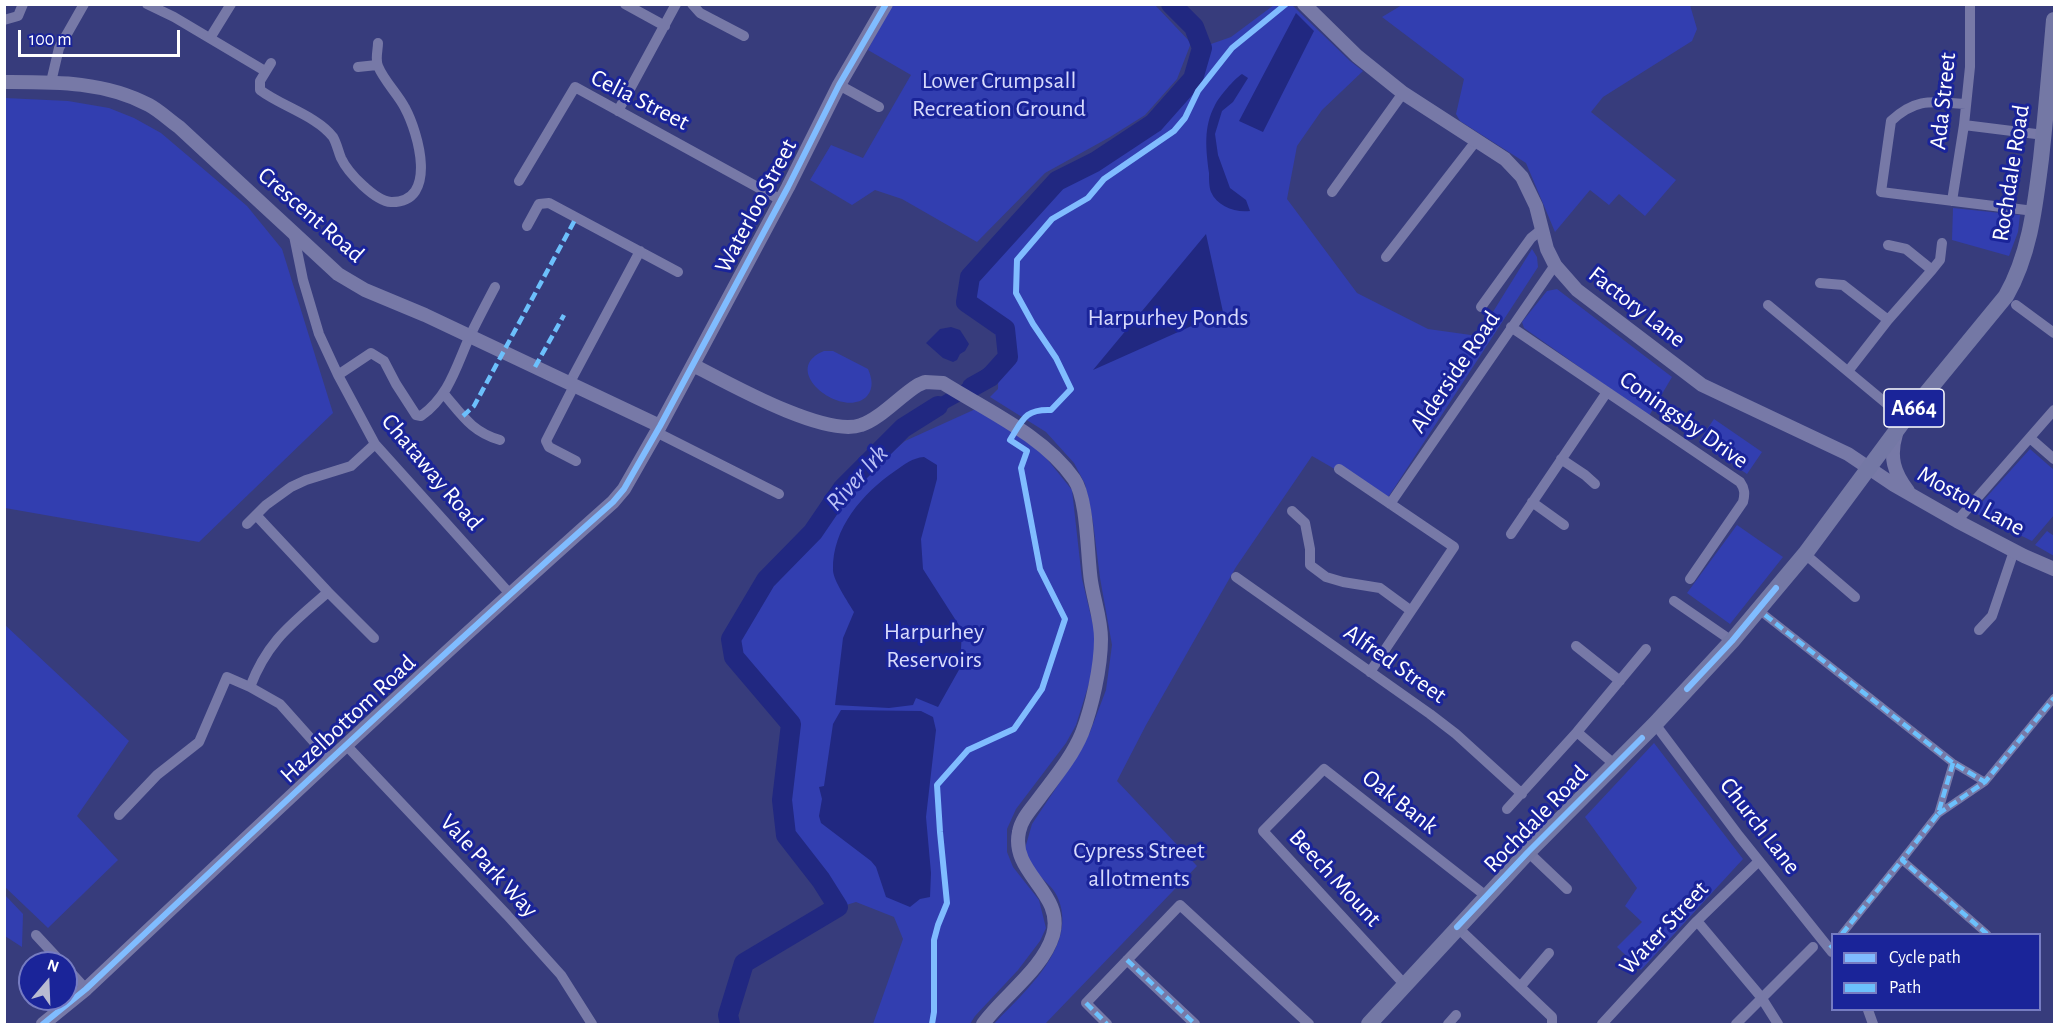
<!DOCTYPE html>
<style>
body{margin:0}
#map{position:relative;width:2059px;height:1029px;overflow:hidden;background:#373c7c;font-family:"Alegreya Sans",sans-serif}
canvas{display:block}
.frame{position:absolute;inset:0;border:6px solid #fff;pointer-events:none}
.legend{position:absolute;left:1831px;top:933px;width:210px;height:78px;box-sizing:border-box;background:#1a2499;border:2px solid #767cc2;margin:0;padding:8px 10px;list-style:none;font-size:18px;color:#fff}
.legend li{display:flex;align-items:center;gap:12px;height:30px}
.legend b{width:30px;border:2px solid #767cc2}
.north{position:absolute;left:18px;top:951px;width:60px;height:60px;box-sizing:border-box;background:#1a2499;border:2px solid #767cc2;border-radius:50%;rotate:19deg;font-size:16px;font-weight:700;line-height:24px;text-align:center;color:#fff}
.north::after{content:'';display:block;margin:auto;width:21px;height:27px;background:#b9bbd1;clip-path:polygon(50% 0,100% 100%,50% 72%,0 100%)}
.scale{position:absolute;left:18px;top:30px;width:162px;height:27px;box-sizing:border-box;border:3px solid #fff;border-top:0;padding-left:8px;font-size:18px;line-height:21px;white-space:nowrap;color:#fff;-webkit-text-stroke:4px #1a2499;paint-order:stroke}
</style>
<div id="map">
<canvas width="2059" height="1029"></canvas>
<div class="frame"></div>
<ul class="legend">
<li><b style="height:8px;background:#80bcff"></b>Cycle path</li>
<li><b style="height:8px;background:#6cc0fc"></b>Path</li>
</ul>
<div class="north">N</div>
<div class="scale">100 m</div>
</div>
<script>
const context = document.querySelector('canvas').getContext('2d');
context.lineJoin = 'round';
function paint(path, color) {
  context.fillStyle = color;
  context.fill(path, 'evenodd');
}
function trace(path, color, width, dash) {
  context.strokeStyle = color;
  context.lineWidth = width;
  context.lineCap = dash ? 'butt' : 'round';
  context.setLineDash(dash || []);
  context.stroke(path);
}
function label(font, color, halo, rows, align = 'center') {
  context.font = font + ' "Alegreya Sans",sans-serif';
  context.lineWidth = 6;
  context.setLineDash([]);
  context.textBaseline = 'middle';
  context.strokeStyle = halo;
  context.fillStyle = color;
  for (const [text, x, y, turn = 0] of rows) {
    context.save();
    context.translate(x, y);
    context.rotate((+turn || 0) * Math.PI / 180);
    context.textAlign = isNaN(turn) ? turn : align;
    if (halo) context.strokeText(text, 0, 0);
    context.fillText(text, 0, 0);
    context.restore();
  }
}
const green = new Path2D(`
 M890,5H1155L1191,43L1177,79L1145,115L1110,137L1045,173L977,242L902,199L875,190L852,205L810,180L831,145L863,158L911,75L868,50Z
 M1274,5H1292L1350,61L1363,71L1322,110L1297,146L1287,199L1357,293L1428,329L1478,336L1532,249L1537,257L1538,267L1387,499L1312,456L1236,567L1146,725L1117,781L1197,866L1045,1024H994C1024,992 1080,945 1057,896C1053,887 1043,880 1036,872C1031,866 1028,859 1024,852L1032,824L1078,755L1090,732L1106,690L1112,645L1100,578L1093,522L1085,484L1074,463L1046,432L990,397L998,389L999,340L975,304L977,281L1059,186L1100,165L1159,126L1198,82L1211,44L1231,37Z
 M1402,5H1690L1697,29L1692,41L1603,97L1591,112L1676,180L1645,216L1619,194L1609,205L1590,190L1555,232L1526,163L1460,121L1456,114L1464,79L1382,17Z
 M5,98L68,101L109,108L134,118L161,133L247,206L282,249L333,413L199,542L5,508Z
 M1953,208L2020,215L2018,232L2009,256L1952,240Z
 M1557,289L1672,377L1649,416L1524,328L1522,322L1547,291Z
 M824,351H833L868,369C872,378 874,388 867,396C844,421 777,370 824,351Z
 M980,407L1043,454L1072,490L1082,579L1096,637L1092,674L1076,725L1066,743L1016,809L1007,829V852L1013,867L1039,900L1046,928L1040,941L1018,970L975,1016L970,1024H873L903,939L894,917L856,902L843,906L791,833L787,803L795,724L741,658L738,638L772,584L821,535L849,489L905,441Z
 M1714,419L1762,452L1747,474L1699,441Z
 M2030,449L2054,470V515L2032,541L1973,512Z
 M1737,525L1783,557L1730,624L1687,593Z
 M2047,531L2054,536V556L2035,545Z
 M4,624L129,741L77,816L118,860L48,928L5,887Z
 M1654,743L1743,859L1641,970L1617,947L1642,922L1625,906L1637,888L1585,817Z
 M5,895L23,914L22,947L5,936Z`);
const water = new Path2D(`
 M1296,13L1314,31L1263,132L1239,121Z
 M1242,74L1248,78L1233,102L1222,111L1215,134L1218,155L1230,188L1246,200L1250,211C1235,213 1217,206 1211,192C1209,187 1209,179 1209,173C1206,150 1203,127 1215,105C1219,97 1234,79 1242,74Z
 M1206,234L1223,312L1093,370Z
 M951,327L960,330L969,344L965,351L960,354L957,360L953,362L943,358L926,343L940,329Z
 M986,367L996,378L981,390L921,423L911,414L968,381Z
 M924,457L937,465V479L921,539L923,569L962,630L960,668L938,707L916,698L913,705L889,708L835,705L843,638L854,612C848,602 833,580 833,570C832,528 863,493 895,471C905,464 912,458 924,457Z
 M841,710L921,711L933,717L936,730L926,817L931,873L930,897L920,899L910,907L886,897L876,867L871,861L821,823L819,816L822,799L819,787L824,786L833,724Z`);
const river = new Path2D(`
 M972,387L990,377L1008,357L1005,329L966,302L970,277L1057,181L1095,162L1154,123L1193,79L1202,48L1194,27L1171,4
 M730,1024L728,1015L744,963L838,907L821,880L786,835L782,800L791,724L734,657L731,639L766,580L813,532L843,488L903,428L938,406`);
const pedestrian = new Path2D(`
 M1765,615L1953,763L1985,782
 M1953,763L1938,814L1902,860L1987,934
 M1938,814L1985,782L2054,698
 M1842,934L1902,860`);
const minor = new Path2D(`
 M147,4L174,17L265,71
 M625,4L665,26
 M692,4L700,13L744,36
 M4,20L18,16L23,4
 M210,38L231,4
 M271,63L260,81V90C281,106 317,116 333,137C337,144 338,151 341,158C348,173 375,201 391,202C439,203 418,132 405,108C398,94 384,81 378,66C375,59 378,50 378,43
 M358,67L377,65
 M51,82L59,48L84,4
 M839,85L879,107
 M1966,104C1933,102 1917,97 1891,121L1881,192L2034,211
 M618,111L676,4
 M1964,125L2044,135
 M519,181L575,87L781,200
 M1332,192L1403,93
 M1952,201L1964,125L1970,67V4
 M527,226L539,204L549,203L678,272
 M293,231L303,280L319,334L338,375L375,444L510,594
 M1386,257L1476,141
 M1932,270L1940,260L1942,243
 M1820,283L1843,285L1888,320
 M1768,305L1905,419
 M2016,305L2054,333
 M1481,307L1531,238L1541,230
 M1511,327L1740,482C1745,489 1745,494 1743,502L1690,579
 M1849,370L1888,320L1932,270L1906,249L1888,245
 M338,375L371,353L384,361L396,384L416,415L421,416C449,396 456,367 469,338C477,321 486,304 495,287
 M569,384L640,251
 M574,386L546,441L549,447L576,461
 M444,394C462,415 472,432 500,440
 M656,432L779,494
 M2030,438L2054,459
 M1561,459L1585,475L1595,484
 M1339,469L1454,547L1370,672
 M1532,502L1564,525
 M1390,504L1555,265
 M1292,511L1305,523L1310,549V565L1326,577L1343,582L1380,588L1410,610
 M256,515L328,592C292,624 268,640 250,687L280,704L330,760
 M1957,521L2054,410
 M247,524L266,505L291,487L306,480L351,466L375,444
 M1511,534L1607,392
 M1805,554L1855,597
 M1236,577L1430,714L1456,734L1522,794
 M328,592L374,638
 M1674,601L1732,641
 M1979,630L1992,616L2014,551
 M1576,646L1620,681
 M1655,724L1739,836L1832,952
 M1577,732L1614,764
 M346,745L507,915L561,975L592,1024
 M1507,809L1577,732L1646,649
 M119,815L157,775L199,742L227,677L250,687
 M1528,852L1567,889
 M1697,921L1761,997L1778,1024
 M1457,927L1552,1017V1024
 M36,935L62,963
 M1127,960L1195,1024
 M66,967L86,989
 M1405,985L1263,831L1324,769L1486,896
 M1520,987L1549,953
 M1868,1010L1873,1024
 M1107,1024L1086,1003L1180,905L1309,1024
 M1448,1024L1456,1015
 M1602,1024L1697,921L1759,861
 M1736,1024L1813,947`);
const tertiary = new Path2D(`
 M1304,4L1357,56L1403,93L1505,159L1522,177L1536,206L1547,249L1555,265L1577,290L1702,385L1848,454L1894,485L1957,521L2024,556L2054,569
 M4,82C54,82 104,81 149,105C160,111 169,120 179,127L338,274L365,290L425,315L660,426
 M693,365C728,383 825,438 861,425C880,419 900,396 918,385L925,382L943,383C986,410 1044,436 1074,479C1088,499 1087,555 1091,581C1094,601 1101,619 1101,639C1101,667 1092,707 1082,733C1072,757 1055,777 1040,797C1032,808 1021,819 1019,832C1010,873 1065,893 1053,935C1043,969 1003,996 983,1024
 M1896,434C1889,457 1894,473 1908,491
 M43,1024L86,989C260,825 434,661 613,502L624,489L660,426L788,187L839,85L886,4`);
const primary = new Path2D(`
 M1369,1024L1528,852L1655,724L1732,641L1805,554L1905,419L2006,296C2030,254 2035,206 2041,159C2046,113 2050,66 2054,20`);
const quiet = new Path2D(`
 M535,367L564,315
 M463,416L474,406L576,218
 M1765,615L1953,763L1985,782
 M1953,763L1938,814L1902,860L1987,934
 M1938,814L1985,782L2054,698
 M1842,934L1902,860
 M1830,948L1832,946
 M1127,960L1195,1024
 M1086,1003L1107,1024`);
const cycleway = new Path2D(`
 M1687,689L1732,641L1776,588
 M1457,927L1528,852L1642,738
 M43,1024L86,989C260,825 434,661 613,502L624,489L660,426L788,187L839,85L886,4
 M932,1024L934,1012V940L938,925L947,903L940,832L937,785L968,750L1014,729L1042,689L1065,619L1040,569L1021,468L1027,451L1010,440C1023,419 1025,409 1051,410L1071,389L1056,358L1033,324L1016,293L1017,260L1052,219L1088,198L1104,179L1174,131L1185,118L1198,91L1232,48L1286,4`);
const shields = [
 [1914,408,60]
];
const shieldNames = [
 ["A664",1914,408]
];
const parkNames = [
 ["Lower Crumpsall",999,81],
 ["Recreation Ground",999,109],
 ["Harpurhey Ponds",1168,318],
 ["Harpurhey",934,632],
 ["Reservoirs",934,660],
 ["Cypress Street",1139,851],
 ["allotments",1139,879]
];
const streetNames = [
 ["Celia Street",640,100,27],
 ["Ada Street",1943,101,-84],
 ["Rochdale Road",2011,173,-81],
 ["Waterloo Street",756,206,-62],
 ["Crescent Road",311,215,41],
 ["Factory Lane",1637,307,38],
 ["Alderside Road",1455,372,-56],
 ["Coningsby Drive",1684,420,35],
 ["Chataway Road",432,472,50],
 ["Moston Lane",1971,501,29],
 ["Alfred Street",1395,664,35],
 ["Hazelbottom Road",348,719,-43],
 ["Oak Bank",1400,802,38],
 ["Rochdale Road",1536,819,-46],
 ["Church Lane",1760,826,52],
 ["Vale Park Way",489,866,47],
 ["Beech Mount",1335,878,47],
 ["Water Street",1664,928,-47]
];
const waterNames = [
 ["River Irk",857,478,-48]
];
paint(green, '#323eb0');
paint(water, '#212881');
trace(river, '#212881', 20);
trace(pedestrian, '#7779a7', 8);
trace(minor, '#7779a7', 10);
trace(tertiary, '#7779a7', 14);
trace(primary, '#7478a5', 16);
trace(quiet, '#6cc0fc', 4.5, [9, 4.5]);
trace(cycleway, '#80bcff', 6);
for (const [x, y, w] of shields) {
  const box = new Path2D();
  box.roundRect(x - w / 2, y - 19, w, 38, 4.5);
  context.fillStyle = '#1a2499';
  context.fill(box);
  trace(box, '#fff', 1.5);
}
label('bold 22px', '#fff', null, shieldNames);
label('24px', '#d7dafc', '#1a2499', parkNames);
label('24px', '#fff', '#1a2499', streetNames);
label('italic 26px', '#bcc2f7', '#1a2499', waterNames);
</script>
